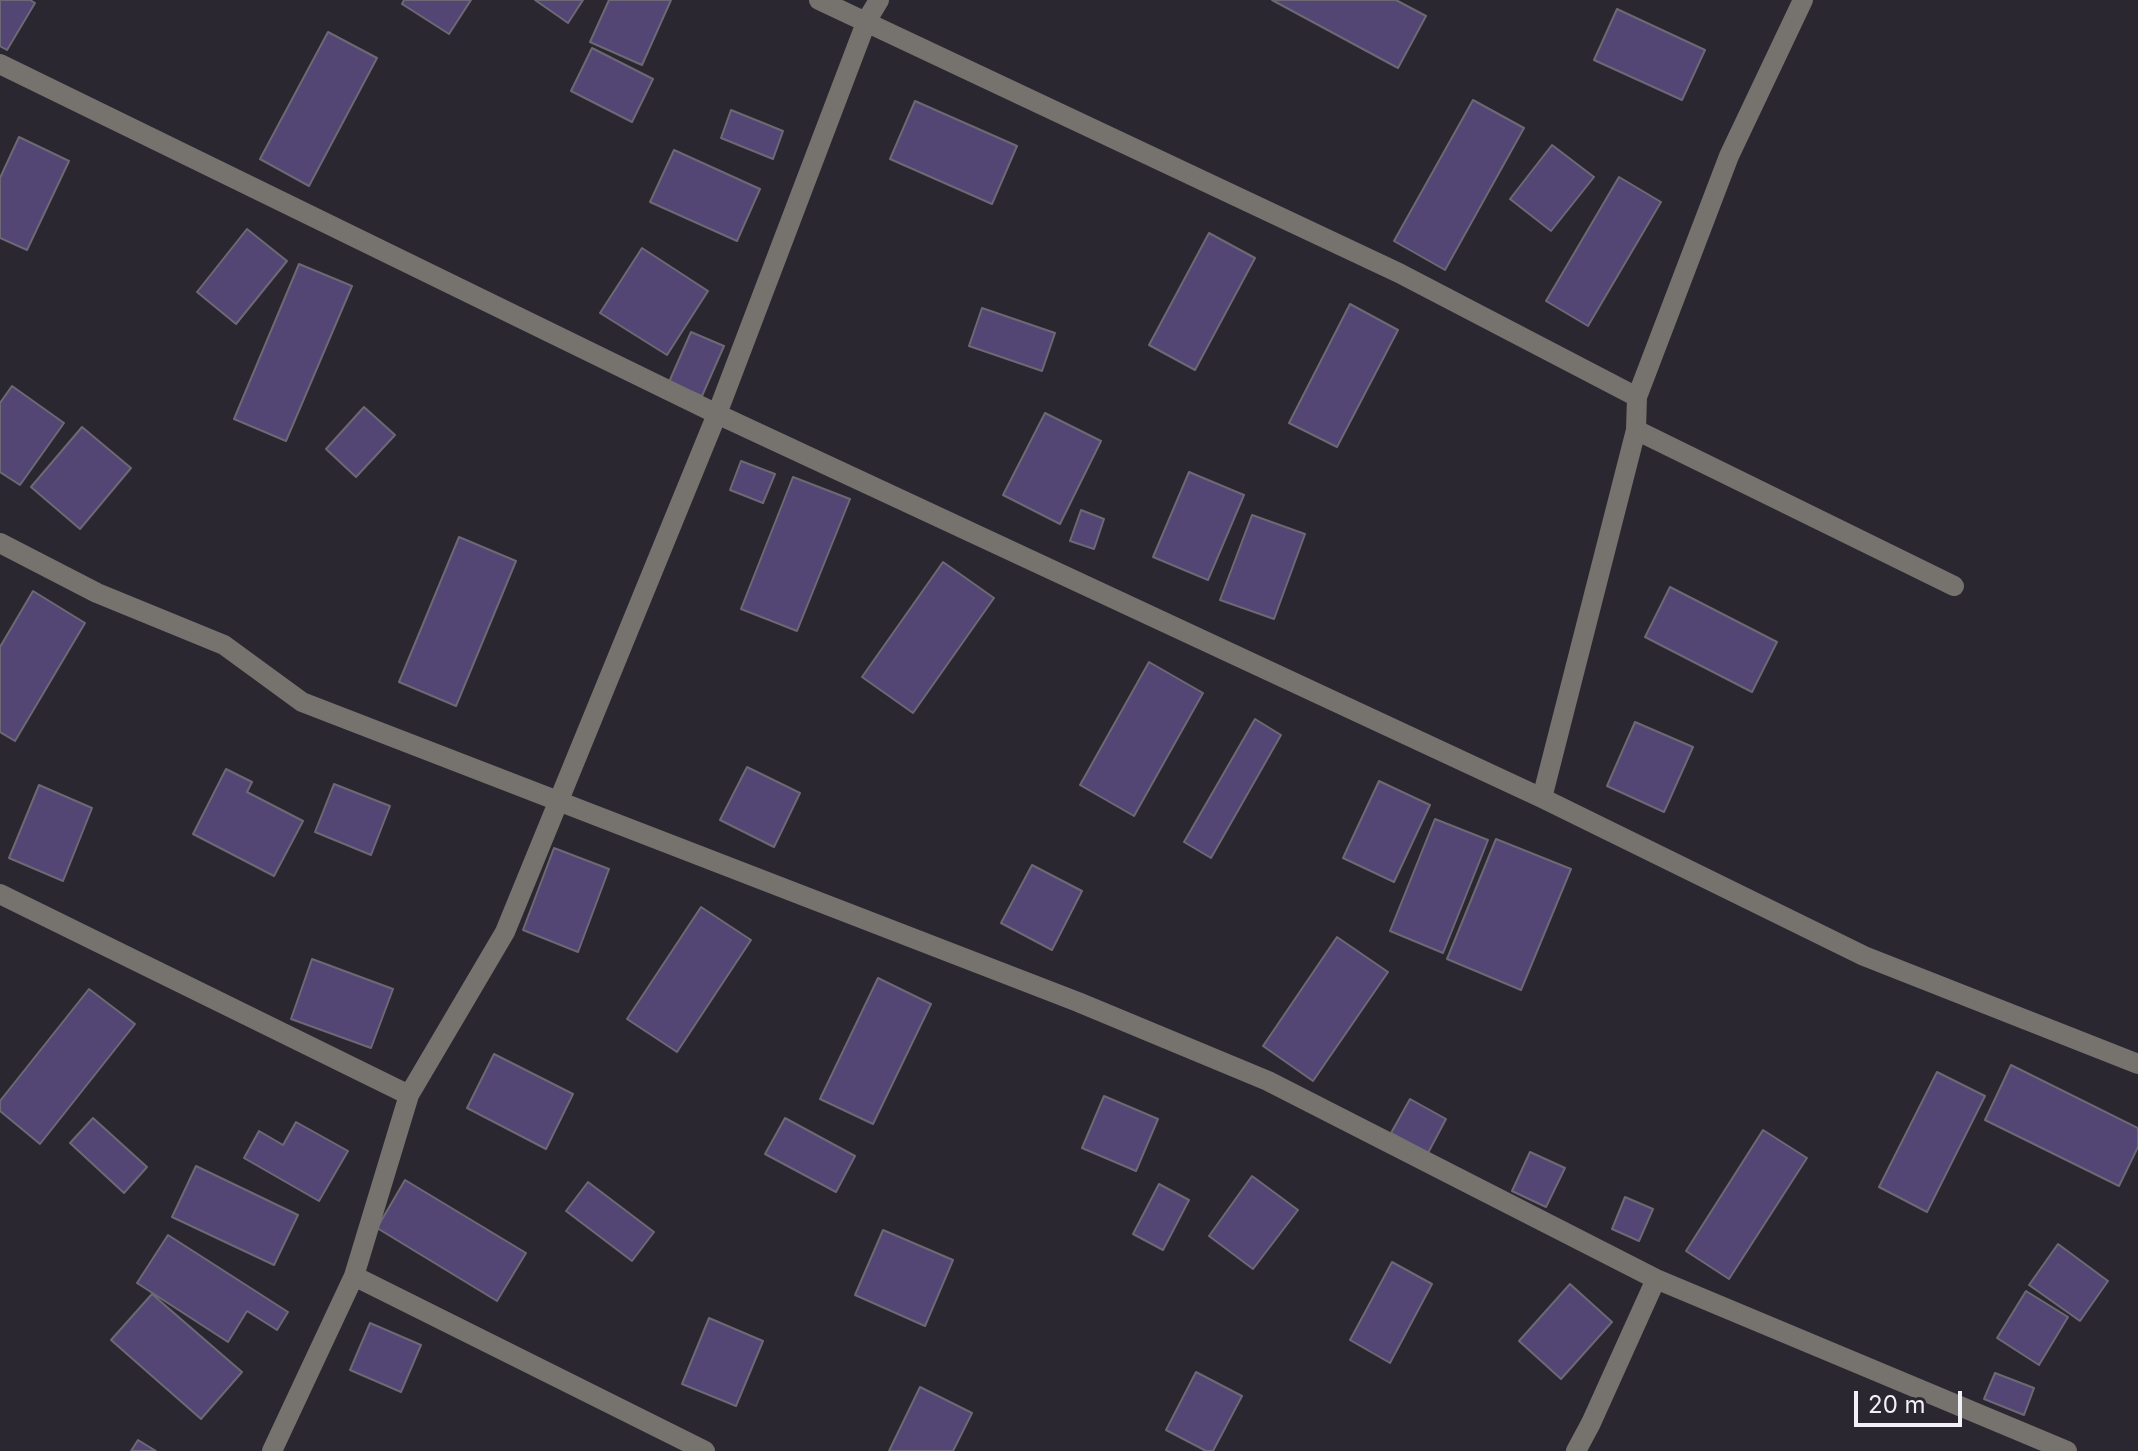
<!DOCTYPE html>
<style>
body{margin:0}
#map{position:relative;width:2138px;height:1451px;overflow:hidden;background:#2a2731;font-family:Inter,sans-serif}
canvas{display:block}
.scale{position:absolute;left:1854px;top:1391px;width:108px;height:36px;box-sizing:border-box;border:4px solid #f2f1f7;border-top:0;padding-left:10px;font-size:24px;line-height:28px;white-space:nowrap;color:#f2f1f7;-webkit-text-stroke:6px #2a2731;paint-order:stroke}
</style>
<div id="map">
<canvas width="2138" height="1451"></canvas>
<div class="scale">20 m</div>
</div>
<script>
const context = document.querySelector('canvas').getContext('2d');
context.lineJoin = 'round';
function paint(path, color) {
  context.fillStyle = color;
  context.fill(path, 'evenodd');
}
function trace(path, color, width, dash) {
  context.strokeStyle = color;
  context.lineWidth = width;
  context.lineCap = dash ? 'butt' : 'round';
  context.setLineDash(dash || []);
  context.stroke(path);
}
const building = new Path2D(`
 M0,0H30L35,3L7,50L0,46Z
 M404,0H471L449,34L402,4Z
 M535,0H583L568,23Z
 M609,0H671L642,65L590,42Z
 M1272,0H1396L1426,16L1398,68Z
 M1617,9L1705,50L1682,100L1594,60Z
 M328,32L377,58L309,186L260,159Z
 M592,48L653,79L632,122L571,91Z
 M1473,100L1524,128L1445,270L1394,241Z
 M915,101L1017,146L992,204L890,159Z
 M731,110L783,131L773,159L721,138Z
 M19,137L69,161L27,250L0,238V178Z
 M1552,145L1594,177L1551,231L1510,199Z
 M674,150L760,189L737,241L650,202Z
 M1619,177L1661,202L1588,326L1546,301Z
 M247,229L287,261L236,324L197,292Z
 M1209,233L1255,258L1195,370L1149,345Z
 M642,248L708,291L667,355L600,313Z
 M299,264L352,286L286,441L234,419Z
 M1350,304L1398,330L1337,447L1289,423Z
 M982,308L1055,333L1042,371L969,346Z
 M691,332L724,346L702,396L669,382Z
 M12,386L64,423L20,485L0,472V403Z
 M364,407L395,435L356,477L326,449Z
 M1045,413L1101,441L1060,524L1003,495Z
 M82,427L131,468L80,529L31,487Z
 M741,461L775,474L763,503L730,490Z
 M1189,472L1244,495L1208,580L1153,557Z
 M793,477L850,499L797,631L741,609Z
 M1081,510L1104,519L1094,549L1070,541Z
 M1252,515L1305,534L1274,619L1220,600Z
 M459,537L516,561L456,706L399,682Z
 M943,562L994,598L913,713L862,677Z
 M1670,587L1777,642L1752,692L1645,637Z
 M33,591L85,623L15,741L0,732V647Z
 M1149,662L1203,693L1134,816L1080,785Z
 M1255,719L1281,735L1211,858L1184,842Z
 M1635,722L1693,747L1664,812L1607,786Z
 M747,767L800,793L774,847L720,820Z
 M226,769L252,782L247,792L303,821L274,876L193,834Z
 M1379,781L1430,805L1394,882L1343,858Z
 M334,784L390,806L371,855L315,832Z
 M39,785L92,808L63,881L9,858Z
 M1435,819L1488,840L1443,953L1390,931Z
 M1496,839L1571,869L1521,990L1447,959Z
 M554,848L609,869L578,952L523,930Z
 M1032,865L1082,891L1052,950L1001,923Z
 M701,907L751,940L677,1052L627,1019Z
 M1337,937L1388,972L1313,1081L1263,1046Z
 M312,959L393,989L371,1048L291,1019Z
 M878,978L931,1004L873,1124L820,1099Z
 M89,989L135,1024L40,1144L0,1111V1101Z
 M494,1054L573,1094L546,1149L467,1108Z
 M2011,1065L2138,1128V1147L2119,1186L1985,1120Z
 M1937,1072L1985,1096L1927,1212L1879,1187Z
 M1104,1096L1158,1119L1136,1171L1082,1148Z
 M1410,1099L1446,1119L1428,1153L1391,1133Z
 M93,1118L147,1167L124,1193L70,1143Z
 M785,1118L855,1156L836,1192L765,1154Z
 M296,1122L348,1151L319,1201L244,1158L259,1131L283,1145Z
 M1763,1130L1807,1158L1729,1279L1686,1251Z
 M1530,1152L1565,1168L1546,1207L1512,1191Z
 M196,1166L298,1215L274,1265L172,1217Z
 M1252,1176L1298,1210L1253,1269L1209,1236Z
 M405,1180L526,1253L497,1301L377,1228Z
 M588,1182L654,1232L632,1261L566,1211Z
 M1159,1184L1189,1200L1163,1250L1133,1234Z
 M1625,1197L1653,1209L1639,1241L1612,1229Z
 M883,1230L953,1260L925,1326L855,1295Z
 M168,1235L288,1312L277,1330L247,1311L228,1342L137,1283Z
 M2058,1244L2108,1281L2080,1321L2029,1285Z
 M1392,1262L1432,1284L1390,1363L1350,1340Z
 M1570,1284L1612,1322L1561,1379L1519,1341Z
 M2026,1291L2068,1317L2039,1365L1997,1338Z
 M152,1294L242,1372L201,1419L111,1340Z
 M709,1318L763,1341L736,1406L682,1384Z
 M370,1323L421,1345L401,1392L350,1370Z
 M1196,1372L1242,1396L1213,1451H1206L1166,1430Z
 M1995,1373L2034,1388L2024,1415L1984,1399Z
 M920,1387L972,1413L953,1451H889Z
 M138,1440L156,1451H131Z`);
const minor = new Path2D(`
 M819,0L1399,273L1637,397L1636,430L1542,798
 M0,64L717,414L1542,798L1864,956L2138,1064
 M1637,397L1729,156L1803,0
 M1636,430L1954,586
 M0,543L97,593L224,645L302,702L1078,1002L1268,1081L1656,1279L2067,1451
 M0,894L409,1095
 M354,1276L705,1451
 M272,1451L354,1276L409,1095L505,932L717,414L867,20L879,0
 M1576,1451L1591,1423L1656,1279`);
paint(building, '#544674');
trace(building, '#6c6974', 2);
trace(minor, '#76726e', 20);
</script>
